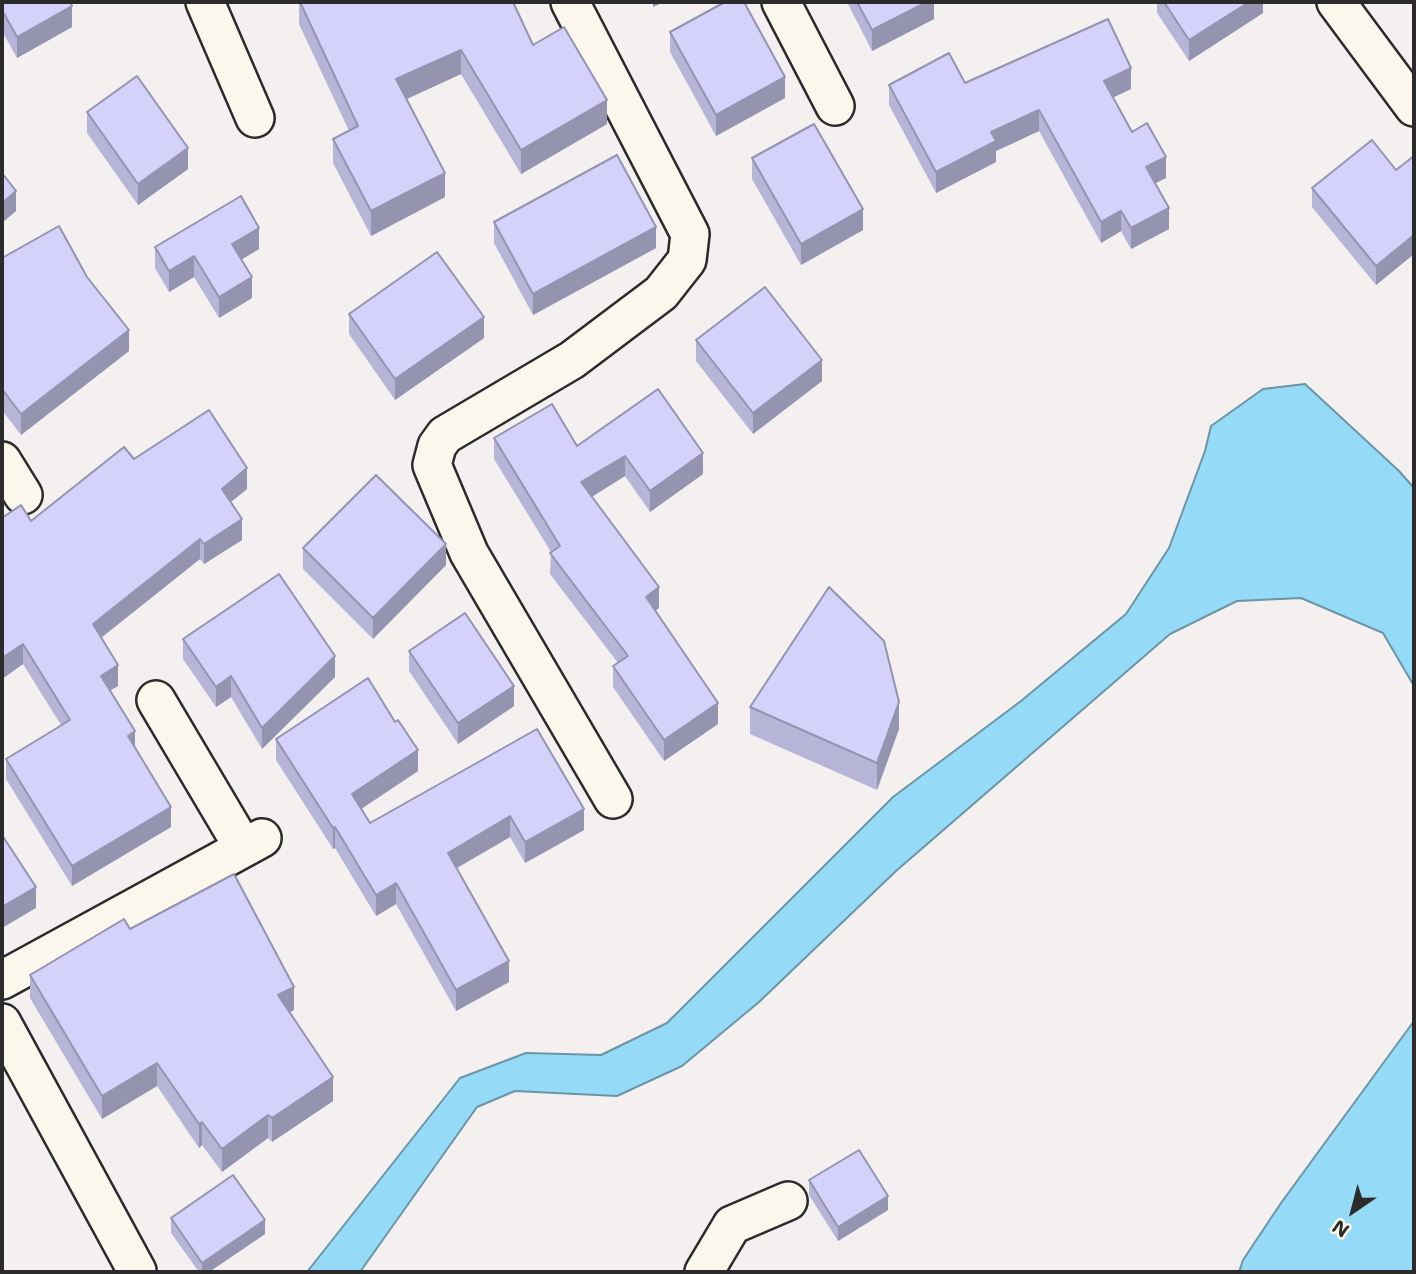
<!DOCTYPE html>
<style>
body{margin:0}
#map{position:relative;width:1416px;height:1274px;overflow:hidden;background:#f3f0ef;font-family:"Shantell Sans",sans-serif}
canvas{display:block}
.frame{position:absolute;inset:0;border:4px solid #2b2b2b;pointer-events:none}
.north{position:absolute;left:1318px;top:1176px;width:70px;height:70px;-webkit-text-stroke:5px #fbf7ec;paint-order:stroke;rotate:215deg;font-size:19px;font-weight:700;line-height:28px;text-align:center;color:#2b2b2b}
.north::after{content:'';display:block;margin:auto;width:24px;height:32px;background:#2b2b2b;clip-path:polygon(50% 0,100% 100%,50% 72%,0 100%)}
</style>
<div id="map">
<canvas width="1416" height="1274"></canvas>
<div class="frame"></div>
<div class="north">N</div>
</div>
<script>
const context = document.querySelector('canvas').getContext('2d');
context.lineJoin = 'round';
function paint(path, color) {
  context.fillStyle = color;
  context.fill(path, 'evenodd');
}
function trace(path, color, width, dash) {
  context.strokeStyle = color;
  context.lineWidth = width;
  context.lineCap = dash ? 'butt' : 'round';
  context.setLineDash(dash || []);
  context.stroke(path);
}
const water = new Path2D(`
 M1305,384L1399,471L1414,488V686L1383,633L1301,598L1237,601L1170,634L896,871L759,1002L682,1066L617,1096L515,1091L477,1107L360,1272H307L460,1078L526,1053L601,1055L667,1023L893,797L1021,701L1126,614L1169,548L1205,451L1211,426L1263,389Z
 M1414,1021V1272H1239L1243,1260L1281,1203Z`);
const minor = new Path2D(`
 M205,2L255,118
 M570,2L690,234L687,260L661,293L572,360L445,435L437,446L432,465L469,553L613,799
 M781,2L835,106
 M1336,2L1414,107
 M2,461L23,495
 M156,700L243,847
 M2,980L262,838
 M2,1023L137,1271
 M704,1272L732,1225L788,1201`);
const wall = new Path2D(`
 M2,2L72,27L17,58L2,31Z
 M299,2H513L533,45L607,124L521,174L461,74L406,99L445,197L371,236L333,163V139L349,131L299,24Z
 M847,2H934V19L872,51Z
 M1157,2H1263V13L1189,61L1157,13Z
 M670,32L785,98L716,136L670,52Z
 M965,83L1131,89L1113,97L1132,132L1166,178L1155,183L1169,229L1131,249L1121,231L1101,243L1039,131L996,151V162L936,193L889,105V85Z
 M87,112L188,169L138,205L87,133Z
 M1414,156V254L1376,285L1312,207V188L1396,170Z
 M752,158L863,230L801,265L752,179Z
 M494,222L656,248L533,315L494,243Z
 M155,247L259,249L241,260L252,298L219,318L194,277L169,292L155,268Z
 M2,258L87,277L129,351L21,435L2,410Z
 M349,314L484,338L395,400L349,334Z
 M696,340L822,381L753,434L696,361Z
 M494,438L577,446L703,474L650,512L625,476L592,497L659,608L655,611L718,724L664,761L613,687V666L618,663L550,574L551,552L494,459Z
 M134,459L247,489L231,502L242,540L204,564L200,559L101,638L118,686L110,690L171,827L72,886L6,779V759L61,725L23,664L2,679L31,521Z
 M303,548L446,565L373,639L303,569Z
 M183,639L335,677L262,749L231,697L216,707L183,659Z
 M409,651L514,706L458,744L409,671Z
 M750,707L899,729L877,790L750,734Z
 M537,729L584,830L525,863L510,837L457,868L509,982L456,1011L396,904L376,916L335,848L333,849L276,760V739L418,771L361,809L370,823Z
 M130,929L294,1010L290,1012L333,1101L272,1142L268,1138L222,1172L202,1145L199,1148L157,1086L102,1119L30,998V975Z
 M809,1180L888,1210L838,1241L809,1195Z
 M171,1218L265,1234L209,1272H199L171,1233Z`);
const shadedWall = new Path2D(`
 M653,2H664L653,7Z
 M927,2H934V19L872,51V30Z
 M1249,2H1263V13L1189,61V40Z
 M72,6V27L17,58V37Z
 M461,50V74L396,104V79Z
 M1131,68V89L1104,102V81Z
 M785,77V98L716,136V115Z
 M607,100V124L521,174V150Z
 M1039,110V131L996,151V162L936,193V172L991,132Z
 M188,148V169L138,205V184Z
 M1166,157V178L1146,188V167Z
 M445,173V197L371,236V211Z
 M16,191V211L2,223V203Z
 M1169,208V229L1131,249V228Z
 M863,209V230L801,265V244Z
 M1121,211V231L1101,243V222Z
 M656,227V248L533,315V294Z
 M259,228V249L232,265V244Z
 M1414,235V254L1376,285V266Z
 M194,256V277L169,292V271Z
 M252,277V298L219,318V297Z
 M484,317V338L395,400V379Z
 M129,330V351L21,435V414Z
 M822,360V381L753,434V413Z
 M703,453V474L650,512V491Z
 M625,456V476L581,503V482Z
 M247,468V489L222,509V489Z
 M242,519V540L204,564V544Z
 M200,539V559L93,644V624Z
 M446,544V565L373,639V618Z
 M659,587V608L646,618V597Z
 M23,644V664L2,679V658Z
 M335,656V677L262,749V728Z
 M118,665V686L101,696V676Z
 M231,676V697L216,707V687Z
 M514,686V706L458,744V723Z
 M899,702V729L877,790V763Z
 M718,703V724L664,761V740Z
 M135,731V752L128,736Z
 M418,750V771L352,815V794Z
 M171,807V827L72,886V866Z
 M584,809V830L525,863V842Z
 M510,816V837L448,873V853Z
 M335,827V848L333,849V828Z
 M396,883V904L376,916V895Z
 M36,887V908L2,928V907Z
 M509,961V982L456,1011V990Z
 M294,987V1010L278,1018V995Z
 M157,1063V1086L102,1119V1096Z
 M333,1077V1101L272,1142V1118Z
 M268,1115V1138L222,1172V1149Z
 M202,1122V1145L199,1148V1124Z
 M888,1196V1210L838,1241V1227Z
 M265,1220V1234L209,1272H202V1263Z`);
const building = new Path2D(`
 M2,2H70L72,6L17,37L2,10Z
 M300,2H513L533,45L564,27L607,100L521,150L461,50L396,79L445,173L371,211L333,139L358,126Z
 M725,2H744L785,77L716,115L670,32Z
 M857,2H927L872,30Z
 M1164,2H1249L1189,40Z
 M1108,19L1131,68L1104,81L1132,132L1147,123L1166,157L1146,167L1169,208L1131,228L1121,211L1101,222L1039,110L991,132L996,141L936,172L889,85L949,53L965,83Z
 M137,76L188,148L138,184L87,112Z
 M814,124L863,209L801,244L752,158Z
 M1372,140L1396,170L1414,156V235L1376,266L1312,188Z
 M617,155L656,227L533,294L494,222Z
 M2,173L16,191L2,203Z
 M241,196L259,228L232,244L252,277L219,297L194,256L169,271L155,247Z
 M59,226L87,277L129,330L21,414L2,389V258Z
 M437,252L484,317L395,379L349,314Z
 M765,287L822,360L753,413L696,340Z
 M658,389L703,453L650,491L625,456L581,482L659,587L646,597L718,703L664,740L613,666L628,656L550,553L560,546L494,438L552,404L577,446Z
 M209,410L247,468L222,489L242,519L204,544L200,539L93,624L118,665L101,676L135,731L128,736L171,807L72,866L6,759L70,720L23,644L2,658V518L21,505L31,521L124,447L134,459Z
 M376,475L446,544L373,618L303,548Z
 M279,574L335,656L262,728L231,676L216,687L183,639Z
 M829,587L884,641L899,702L877,763L750,707Z
 M465,613L514,686L458,723L409,651Z
 M368,678L395,722L398,720L418,750L352,794L370,823L537,729L584,809L525,842L510,816L448,853L509,961L456,990L396,883L376,895L335,827L333,828L276,739Z
 M2,835L36,887L2,907Z
 M234,874L294,987L278,995L333,1077L272,1118L268,1115L222,1149L202,1122L199,1124L157,1063L102,1096L30,975L124,919L130,929Z
 M859,1150L888,1196L838,1227L809,1180Z
 M233,1175L265,1220L202,1263L171,1218Z`);
paint(water, '#95dbf7');
trace(water, '#6b95a5', 2);
trace(minor, '#2b2b2b', 42);
trace(minor, '#fbf7ec', 37);
paint(wall, '#b6b5d8');
paint(shadedWall, '#9493b0');
paint(building, '#d4d2fb');
trace(building, '#9493b0', 2);
</script>
